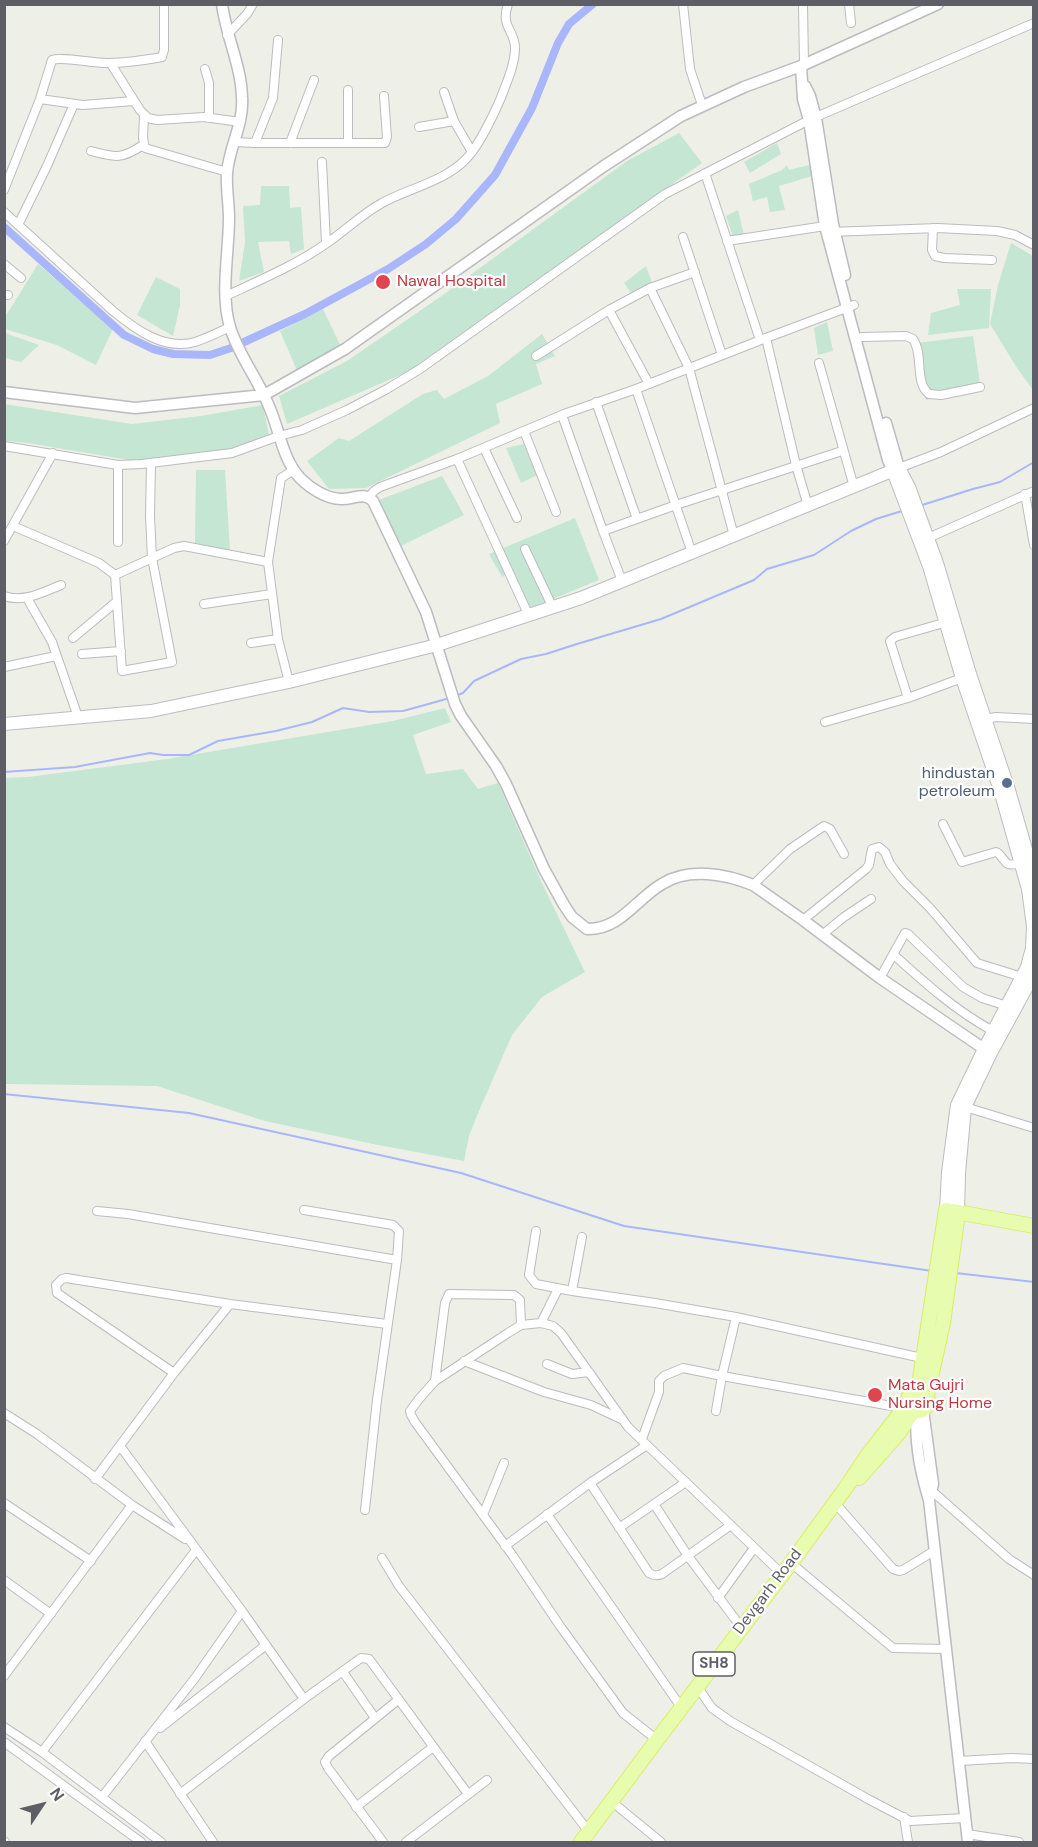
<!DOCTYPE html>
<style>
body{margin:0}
#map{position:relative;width:1038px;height:1847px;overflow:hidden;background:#eef0e7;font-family:"DM Sans",sans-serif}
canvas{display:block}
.frame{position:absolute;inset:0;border:6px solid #5e5e66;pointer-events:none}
.north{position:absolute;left:12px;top:1775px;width:60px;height:60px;-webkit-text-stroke:4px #fff;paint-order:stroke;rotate:55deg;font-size:16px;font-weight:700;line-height:24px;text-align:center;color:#5e5e66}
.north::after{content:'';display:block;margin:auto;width:21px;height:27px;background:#5e5e66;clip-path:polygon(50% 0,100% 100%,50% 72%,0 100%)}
</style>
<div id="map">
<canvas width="1038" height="1847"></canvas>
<div class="frame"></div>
<div class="north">N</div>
</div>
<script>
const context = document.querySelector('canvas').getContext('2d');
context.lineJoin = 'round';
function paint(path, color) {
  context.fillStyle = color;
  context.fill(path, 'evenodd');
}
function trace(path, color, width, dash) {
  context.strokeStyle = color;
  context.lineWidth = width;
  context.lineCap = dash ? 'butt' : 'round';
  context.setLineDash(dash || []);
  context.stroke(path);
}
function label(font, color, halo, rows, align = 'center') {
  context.font = font + ' "DM Sans",sans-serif';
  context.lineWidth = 4.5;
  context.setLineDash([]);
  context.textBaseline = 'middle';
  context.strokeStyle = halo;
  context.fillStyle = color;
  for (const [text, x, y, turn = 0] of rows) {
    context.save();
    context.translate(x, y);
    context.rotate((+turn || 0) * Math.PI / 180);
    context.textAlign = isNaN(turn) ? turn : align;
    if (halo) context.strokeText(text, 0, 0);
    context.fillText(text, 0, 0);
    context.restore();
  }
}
const green = new Path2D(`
 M679,133L702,163L407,372L287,424L279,396L347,361L440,297L627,161Z
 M777,143L781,154L750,173L744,162Z
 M787,165L789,170L809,165L812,176L779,186L785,210L770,212L767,197L753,201L749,184L782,170Z
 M261,186H289L290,208L301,207L304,249L291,254L289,241L258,242L264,272L239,281L245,242L243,206L260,205Z
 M738,210L744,235L733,237L726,216Z
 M1011,243L1033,256V390L1017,368L990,324L998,285Z
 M38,264L113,329L96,365L57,345L5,329V317Z
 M646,266L654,288L635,299L624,283Z
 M156,277L180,289V305L173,336L137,315Z
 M957,289H991L989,328L928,335L931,313L960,305Z
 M323,309L343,351L298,373L280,331Z
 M827,322L833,351L818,355L814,328Z
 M5,333L39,345L21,362L5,358Z
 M542,334L555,356L536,364L542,384L496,404L500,423L366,488L329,489L307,461L339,438L349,441L423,394L437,390L444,399L488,376Z
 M973,336L981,390L926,400L917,343Z
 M4,404L132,424L201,416L263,405L269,436L224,451L141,462L28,443L5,441Z
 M524,444L537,475L521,483L506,448Z
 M196,470H225L230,551L195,543Z
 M442,476L464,515L401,546L379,500Z
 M575,518L599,580L528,609L510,572L502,577L489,554Z
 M445,708L451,722L413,735L426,774L463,769L478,789L498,783L540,879L585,972L542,997L512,1035L476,1118L469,1136L464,1161L373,1144L265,1121L157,1086L5,1084V778L28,777L167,759L393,721Z`);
const stream = new Path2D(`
 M919,506L973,489L1000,482L1034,462
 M455,696L463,693L474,681L521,659L546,654L577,644L661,619L754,580L767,569L814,555L851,531L876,519L902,511
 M4,772L75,767L150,753L163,755H189L218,741L276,731L312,722L343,708L369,712L403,711L450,698
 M4,1094L189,1113L461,1173L624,1226L932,1271
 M956,1273L1034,1282`);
const canal = new Path2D(`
 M4,227L124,335L153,349L173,354L210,355L231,348L305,314L388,269L426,244L456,219L495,175L532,108L558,43L569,24L593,4`);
const minor = new Path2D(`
 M683,4L690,69L702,105
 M803,4L804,65
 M849,4L851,23
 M227,35L247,14L253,4
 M111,64L140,110L148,118L157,120L204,117L240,122
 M205,69L209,83V118
 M444,92L454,121L472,152
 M40,99L83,105L134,101
 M144,116L143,138L145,148L227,172
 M419,127L454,121
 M234,142L255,143L273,98L278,40
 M255,143H385L387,137L384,96
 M290,143L314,80
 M348,143V90
 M91,151C116,158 122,159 143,145
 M322,162L326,243
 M705,173L760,340
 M4,190L40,99L52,60C63,56 95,64 109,63C126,63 145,60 162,57L164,50V4
 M4,212L113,311C135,329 164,351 195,342C207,338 219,332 230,327
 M18,225L47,166L74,104
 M933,228L932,250L935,256L944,258L992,260
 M830,232L938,228L997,231L1015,235L1034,245
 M683,237L722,355
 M727,241L825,226
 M4,264L21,278
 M650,288L689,368L734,536
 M4,295H8
 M226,296C260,280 296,265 327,243C346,230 362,214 382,203C409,188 444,182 466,159C478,147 493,116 500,100C506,84 515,65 515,48C515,30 500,27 508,4
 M609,310L649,384
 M862,337L906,336L913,339C924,355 914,382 929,394L941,395L980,387
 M766,338L796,465L808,506
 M536,356L609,310L650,288L695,272
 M819,363L854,487
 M636,389L692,553
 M596,402L637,519
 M562,415L603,531L622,581
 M524,431L556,512
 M4,446L118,465L142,464L232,453L279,436L302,430L347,410L387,389L420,369L665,194L809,120L1034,23
 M484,448L517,518
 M457,459L529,616
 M118,465V542
 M899,468L941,452L1034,408
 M1025,494L1034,545
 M369,497L374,491L380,487L457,459L564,414L636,389L766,338L854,305
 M13,526L99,563L115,575L122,671L172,662L152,558L150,516L151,463
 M603,531L676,505L842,451
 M928,538L1034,491
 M4,541L53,453
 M525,549L553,608
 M115,575L174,548L184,546L268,562
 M4,596C24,603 43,592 61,585
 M27,598L52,642L78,717
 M204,604L272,594
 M73,638L116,602
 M251,643L278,639
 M82,654L121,651
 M4,667L56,656
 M289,682L278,639L268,562L281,478L294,470
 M908,698L890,641L895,637L947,622
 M980,720L996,717L1034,719
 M825,722L908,698L962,678
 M943,824L962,862L996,852L998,853C1008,863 1004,867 1021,863
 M753,885L790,849L824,826L830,829L844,854
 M803,920L866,869L869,865L872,849L879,847L885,852L890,864L903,881L930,908L977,963L1022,977
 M822,935L844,917L871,899
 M894,955C925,983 956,1011 993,1031
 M880,978L905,933L908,934L963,987L982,998L1007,1006
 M962,1106L1034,1128
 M304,1210L393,1225L399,1231L397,1260L377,1400L365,1510
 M97,1211L128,1214L397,1260
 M536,1231L529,1275L536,1284L572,1291L655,1303L736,1317L922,1358
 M572,1291L582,1237
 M736,1317L722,1376L903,1408
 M541,1323L558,1289
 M464,1361L544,1392L591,1405L621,1419
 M547,1364L572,1374L589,1372
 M174,1373L57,1293L56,1285L62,1279L66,1278L230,1304L387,1324
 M435,1381L445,1303L449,1294L514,1295L520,1300L521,1325
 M4,1413L37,1434L132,1505L185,1539
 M642,1439L659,1392V1381L664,1376L683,1368L722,1376L716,1411
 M120,1446L242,1611L304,1699
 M95,1479L174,1373L230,1304
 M590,1483L649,1573C654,1576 657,1576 662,1574L731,1525
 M932,1491L1009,1559L1034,1575
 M4,1503L91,1561
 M835,1503L893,1569L899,1571L903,1570L934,1551
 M654,1504L688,1556L741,1627
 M547,1514L681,1707
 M483,1515L504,1463
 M619,1528L686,1482
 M505,1546L590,1483L647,1445
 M382,1558L399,1586L589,1832
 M791,1563L893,1648L946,1649
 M4,1580L51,1614
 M718,1598L754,1548
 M343,1672L375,1718
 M4,1676L132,1505
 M697,1686L712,1708L730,1721L868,1799L910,1821L965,1818
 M4,1727L42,1752L161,1842
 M160,1728L266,1645
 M657,1740L623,1713L560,1626L513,1556L415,1422L411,1415L410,1411L419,1399L435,1381L508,1333L521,1325L541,1323L553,1326L561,1333L628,1427L782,1574
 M145,1741L213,1842
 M4,1742L141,1842
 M42,1752L196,1550
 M959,1761L1012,1758L1034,1759
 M180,1794L304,1699L361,1658L369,1659L372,1663L468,1794
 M102,1797L195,1678L242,1611
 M611,1801L661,1842
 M356,1807L433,1747
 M904,1817L908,1842
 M967,1834L1019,1842
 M4,1842H5
 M383,1842L328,1768L325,1762L329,1756L398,1700
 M406,1842L487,1780`);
const tertiary = new Path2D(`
 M222,4C226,36 241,65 242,97C244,124 229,147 227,173C226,188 229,203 229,218C229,252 220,294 230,327C238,354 257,378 268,404C279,427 282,459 300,478C310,488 325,498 340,499C353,500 363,491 373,501L426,612L455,704L461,716L496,766L506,784L544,869L564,905L572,917L587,929C620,930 636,899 662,884C689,867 726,874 753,885L803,920L880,978L990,1053
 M801,66L803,99L809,120L825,226L888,460L893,471
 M805,86L810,96L816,118L833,224L845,275
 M4,392L135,408L264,395L345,349L604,166L681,116L744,87L801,66L938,4
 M886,423L899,468
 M923,1410L933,1484L929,1500
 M917,1411C914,1442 920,1471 929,1500L968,1842`);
const secondary = new Path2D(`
 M893,471L929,566L962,678L1000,790L1028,889L1033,926L1032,948L1027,967L984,1049L957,1105L948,1172L946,1210
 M4,724L151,711L289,682L437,645L581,598L899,468L909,487L937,563L970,674L1008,787L1034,877
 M958,1213L959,1173L965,1107L991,1053L1034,974`);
const primary = new Path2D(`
 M908 1401a10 10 0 1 1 20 0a10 10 0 1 1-20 0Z
 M918,1391L946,1210L1034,1226
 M927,1395L943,1323L958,1213
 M859,1478L898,1434L914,1410
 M581,1842L657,1740L791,1563L847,1486L867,1456L908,1403`);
const markers = [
 [383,282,8,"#e0444e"],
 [1007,783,6,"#5c6f8a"],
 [875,1395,8,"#e0444e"]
];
const shields = [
 [714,1664,42]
];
const shieldNames = [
 ["SH8",714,1664]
];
const healthNames = [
 ["Nawal Hospital",397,282],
 ["Mata Gujri",888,1386],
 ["Nursing Home",888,1404]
];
const serviceNames = [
 ["hindustan",995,774],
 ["petroleum",995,792]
];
const streetNames = [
 ["Devgarh Road",768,1592,-53]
];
paint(green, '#c4e6d3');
trace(stream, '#aab6fc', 2);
trace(canal, '#aab6fc', 8);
trace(minor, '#bbbbc2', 10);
trace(tertiary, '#bbbbc2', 13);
trace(secondary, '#bcbcc4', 14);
trace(primary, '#d9ed63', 16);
trace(minor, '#fff', 8);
trace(tertiary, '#fff', 10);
trace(secondary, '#fff', 12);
trace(primary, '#e8fcaf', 14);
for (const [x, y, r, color] of markers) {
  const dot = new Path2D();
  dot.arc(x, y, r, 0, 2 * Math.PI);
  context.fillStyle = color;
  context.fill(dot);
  trace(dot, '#fff', 2);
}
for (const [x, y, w] of shields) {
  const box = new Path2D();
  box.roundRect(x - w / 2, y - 12, w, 24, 4.5);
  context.fillStyle = '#fff';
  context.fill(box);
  trace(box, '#5e5e66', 1.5);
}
label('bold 15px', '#5e5e66', null, shieldNames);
label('16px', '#be3a42', '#fff', healthNames, 'left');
label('16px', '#4e5e75', '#fff', serviceNames, 'right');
label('16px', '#5e5e66', '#fff', streetNames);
</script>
